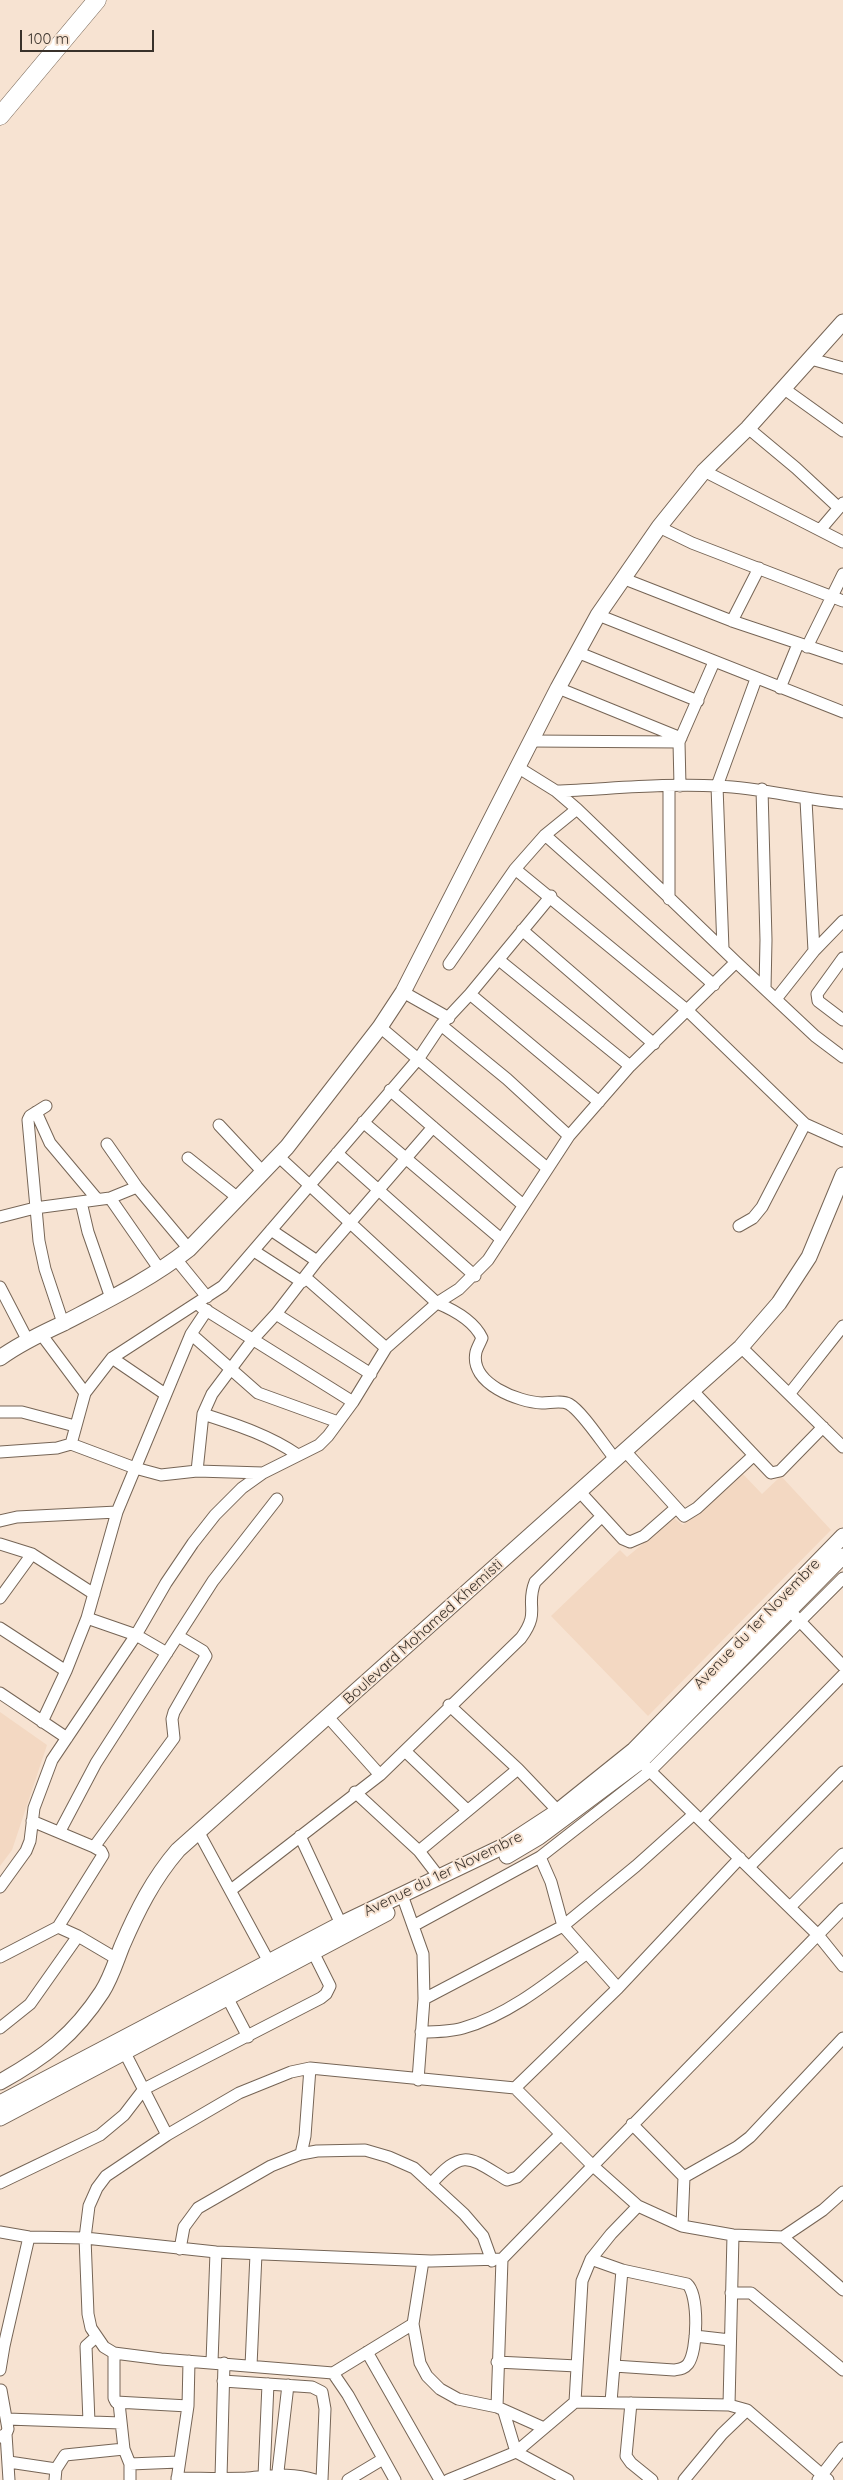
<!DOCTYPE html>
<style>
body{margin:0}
#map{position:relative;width:843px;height:2480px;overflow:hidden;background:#f7e3d2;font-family:Quicksand,sans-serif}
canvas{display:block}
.scale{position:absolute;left:20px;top:30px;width:134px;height:22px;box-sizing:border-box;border:2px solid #39312a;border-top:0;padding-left:6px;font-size:15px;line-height:18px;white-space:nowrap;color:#39312a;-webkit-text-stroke:4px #f7e3d2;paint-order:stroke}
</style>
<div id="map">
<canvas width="843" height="2480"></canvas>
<div class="scale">100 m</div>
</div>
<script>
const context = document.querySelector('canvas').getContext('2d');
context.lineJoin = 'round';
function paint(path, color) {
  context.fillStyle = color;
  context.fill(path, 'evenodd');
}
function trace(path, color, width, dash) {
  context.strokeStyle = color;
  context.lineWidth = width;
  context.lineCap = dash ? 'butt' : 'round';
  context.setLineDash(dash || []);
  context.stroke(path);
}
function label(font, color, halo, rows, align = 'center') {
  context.font = font + ' Quicksand,sans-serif';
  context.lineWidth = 4;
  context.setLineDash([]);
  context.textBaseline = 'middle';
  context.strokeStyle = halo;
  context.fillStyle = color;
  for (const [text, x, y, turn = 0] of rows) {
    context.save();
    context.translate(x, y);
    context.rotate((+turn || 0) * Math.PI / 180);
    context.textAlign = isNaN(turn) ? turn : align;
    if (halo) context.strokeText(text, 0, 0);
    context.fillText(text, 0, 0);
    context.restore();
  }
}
const built = new Path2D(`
 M742,1473L762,1494L781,1476L831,1530L648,1716L551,1616L620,1550L627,1557L674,1518L683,1525Z
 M0,1712L47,1745L12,1850L0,1866Z`);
const minor = new Path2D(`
 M811,359L843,368
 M783,388L843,431
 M748,428L796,468L839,508
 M704,471L843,542
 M659,527L692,543L843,601
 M820,530L843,503
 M622,578L732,621L843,658
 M598,615L843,712
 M732,621L759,568
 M807,647L843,574
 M577,652L698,701
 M558,688L681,738
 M780,688L798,644
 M531,741L679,742
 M519,768L556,791L577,809L736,962L815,1036L843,1057
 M680,786L679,742L714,662
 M669,787V899
 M762,789L766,940L765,989
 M556,791C610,789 665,783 719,786C761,788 801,799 843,803
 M806,800L814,951
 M545,835L714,985
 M515,869L688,1011L805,1124L843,1141
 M522,930L654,1044
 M723,949L717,786L756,679
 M843,958L817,994L818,1001L843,1020
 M499,960L630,1066
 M449,964L515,869L545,835L577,809
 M403,992L449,1018
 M470,994L599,1102
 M776,999L814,951L843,921
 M441,1025L507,1079L569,1136
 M380,1027L547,1168
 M390,1090L523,1205
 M46,1106L30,1116L28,1120L39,1241L45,1269L63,1323
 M36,1112L50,1143L97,1199
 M363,1122L501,1239
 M219,1125L262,1171
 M107,1144L137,1187L189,1249
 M337,1153L475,1276
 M278,1156L437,1303C454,1310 474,1321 482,1338C480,1343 477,1348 476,1352C469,1384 519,1402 542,1403C550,1403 562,1400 569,1404C583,1412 604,1446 616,1460
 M188,1158L238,1198
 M110,1198L160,1270
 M81,1202L88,1232L111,1298
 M0,1217L35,1208L110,1198L137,1187
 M739,1226L753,1218L762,1207L805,1124
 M271,1230L317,1261
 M254,1251L302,1282
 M176,1259L207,1297
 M306,1278L386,1348
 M0,1287L28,1341
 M201,1307L353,1402
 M276,1314L371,1374
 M41,1334L85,1393
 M191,1334L258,1393L338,1422
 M741,1347L843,1447
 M112,1358L165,1394
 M692,1390L771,1473L780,1471L823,1427
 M790,1393L843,1326
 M0,1412H22L75,1426
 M203,1414C237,1425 269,1435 298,1455
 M71,1444L135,1468L161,1475L197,1471L263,1473
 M625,1451L684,1516L697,1508L753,1456
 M0,1452L57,1448L71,1444L85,1393L112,1358L223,1286L419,1058L441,1025L470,994L551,896
 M197,1471L203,1414L212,1394L254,1338L276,1314L317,1261L433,1127
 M580,1492L623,1539L630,1542L644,1536L676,1508
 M0,1521L17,1517L117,1512
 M0,1544L32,1554L94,1594
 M0,1598L32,1554
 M794,1615L843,1666
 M87,1618L136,1635L167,1653
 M0,1628L66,1671
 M0,1693L67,1738
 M449,1705L518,1769L558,1811
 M328,1717L380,1775
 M42,1722L66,1671L87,1618L117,1512L191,1334L207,1310
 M405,1751L467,1810
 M646,1767L818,1935L843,1966
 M355,1792L419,1851L439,1877
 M701,1820L843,1675
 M60,1831L96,1763L213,1581L277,1499
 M198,1831L269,1962
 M300,1836L341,1924
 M94,1847L174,1738L172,1719L174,1712L206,1656L203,1651L178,1636
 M419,1851L518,1769
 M540,1857L551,1882L563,1926L618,1988
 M749,1867L843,1772
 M0,1887L26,1851L30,1841L34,1808L52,1760L136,1635L166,1583L193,1543L215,1515L242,1488L263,1473L319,1445L328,1436L353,1402L386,1348L437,1303L459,1289L488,1260L569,1136L630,1066L736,962
 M231,1890L380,1775L521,1638C541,1611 525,1607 535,1582L602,1516
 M402,1895L423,1954L424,1999L418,2080
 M790,1907L843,1854
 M413,1926L540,1857L650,1771L843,1578
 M58,1927L78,1936L117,1959
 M0,1957L58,1927L103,1855L101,1851L94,1847L32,1821
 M227,1997L248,2037
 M424,1999L563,1926L636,1866L694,1814
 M0,2028L30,2004L78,1936
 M421,2032C435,2032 449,2032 463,2028C509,2015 550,1981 587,1953
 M125,2053L167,2135
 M515,2088L618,1988L740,1858
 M632,2124L684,2177L682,2226
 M301,2154L305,2136L310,2068
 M684,2177L737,2147L750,2137L843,2038
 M0,2183L100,2135L124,2115L144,2089L321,1998L326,1994L330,1986L313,1952
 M431,2184C464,2147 470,2158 507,2180L517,2177L561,2134
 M0,2232L29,2237L85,2238L216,2252L431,2261L502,2259L843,1909
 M783,2237L843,2290
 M180,2249L184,2227L198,2208L271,2166L301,2154L317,2151L365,2150L389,2157L414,2168L464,2214L483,2236L492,2261
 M591,2259L622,2270
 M423,2261L413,2324L333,2373L161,2359L114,2353L104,2347L91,2328L88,2314L85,2238L89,2206L97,2188L106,2176L167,2135L239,2093L291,2072L310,2068L515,2088L592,2165L638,2206L682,2226L733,2235L783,2237L823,2210L843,2192
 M731,2293H751L843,2370
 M413,2324L420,2363L427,2376L440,2389L458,2399L497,2407L544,2428
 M695,2336L730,2340
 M0,2346H4L6,2337L29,2237
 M367,2352L440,2480
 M114,2353V2398L116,2402L188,2406L177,2480
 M212,2362L216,2252
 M497,2362L577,2366
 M251,2366L256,2254
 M0,2370L4,2346
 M333,2373L348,2395L395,2480
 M223,2381L312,2387L322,2392L325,2409L322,2480
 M575,2402L729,2405L747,2410L828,2480
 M611,2402L622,2270L687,2284C699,2294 698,2351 688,2364C684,2369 680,2369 674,2370L614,2366
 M119,2403L124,2449L130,2464V2480
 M631,2403L626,2456L631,2463L652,2480
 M729,2405L733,2235
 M188,2406L189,2361
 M497,2407L502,2259
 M504,2412L516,2452L568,2480
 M7,2419L121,2423
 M89,2422L86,2346L96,2337
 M6,2434L9,2480
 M0,2437L6,2434L8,2429L1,2390
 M9,2462L56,2469L55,2480
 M130,2464L179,2462
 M56,2469L65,2455L124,2449
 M264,2476L268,2384
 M177,2478C200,2478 223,2479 246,2478C271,2476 291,2472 315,2480
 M221,2478L224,2363
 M277,2480L288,2385
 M348,2480L383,2459
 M448,2480L516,2452L575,2402L582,2281L591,2259L611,2234L638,2206
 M684,2480L722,2434L747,2410
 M818,2480L843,2448`);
const major = new Path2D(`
 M0,1358C19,1344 42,1333 64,1323C106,1301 151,1279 189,1249L287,1147L380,1027L403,992L558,688L598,615L659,527L704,471L748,428L843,322
 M507,1856L539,1837L641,1761L843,1556
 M0,2082C45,2057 74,2035 102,1992C111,1978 116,1961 122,1946C137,1911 153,1879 178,1850L741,1347L779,1303L809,1257L843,1175
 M0,2103L341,1924L506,1845L558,1811L634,1750L843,1536
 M0,2118L387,1913`);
const highway = new Path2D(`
 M0,116L97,0`);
const streetNames = [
 ["Avenue du 1er Novembre",757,1624,-46],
 ["Boulevard Mohamed Khemisti",423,1632,-42],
 ["Avenue du 1er Novembre",443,1874,-26]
];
paint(built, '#f3d8c2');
trace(minor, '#766556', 13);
trace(major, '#766556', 17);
trace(highway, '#766556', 19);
trace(minor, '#fff', 11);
trace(major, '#fff', 15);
trace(highway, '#fff', 18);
label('15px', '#39312a', '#f7e3d2', streetNames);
</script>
